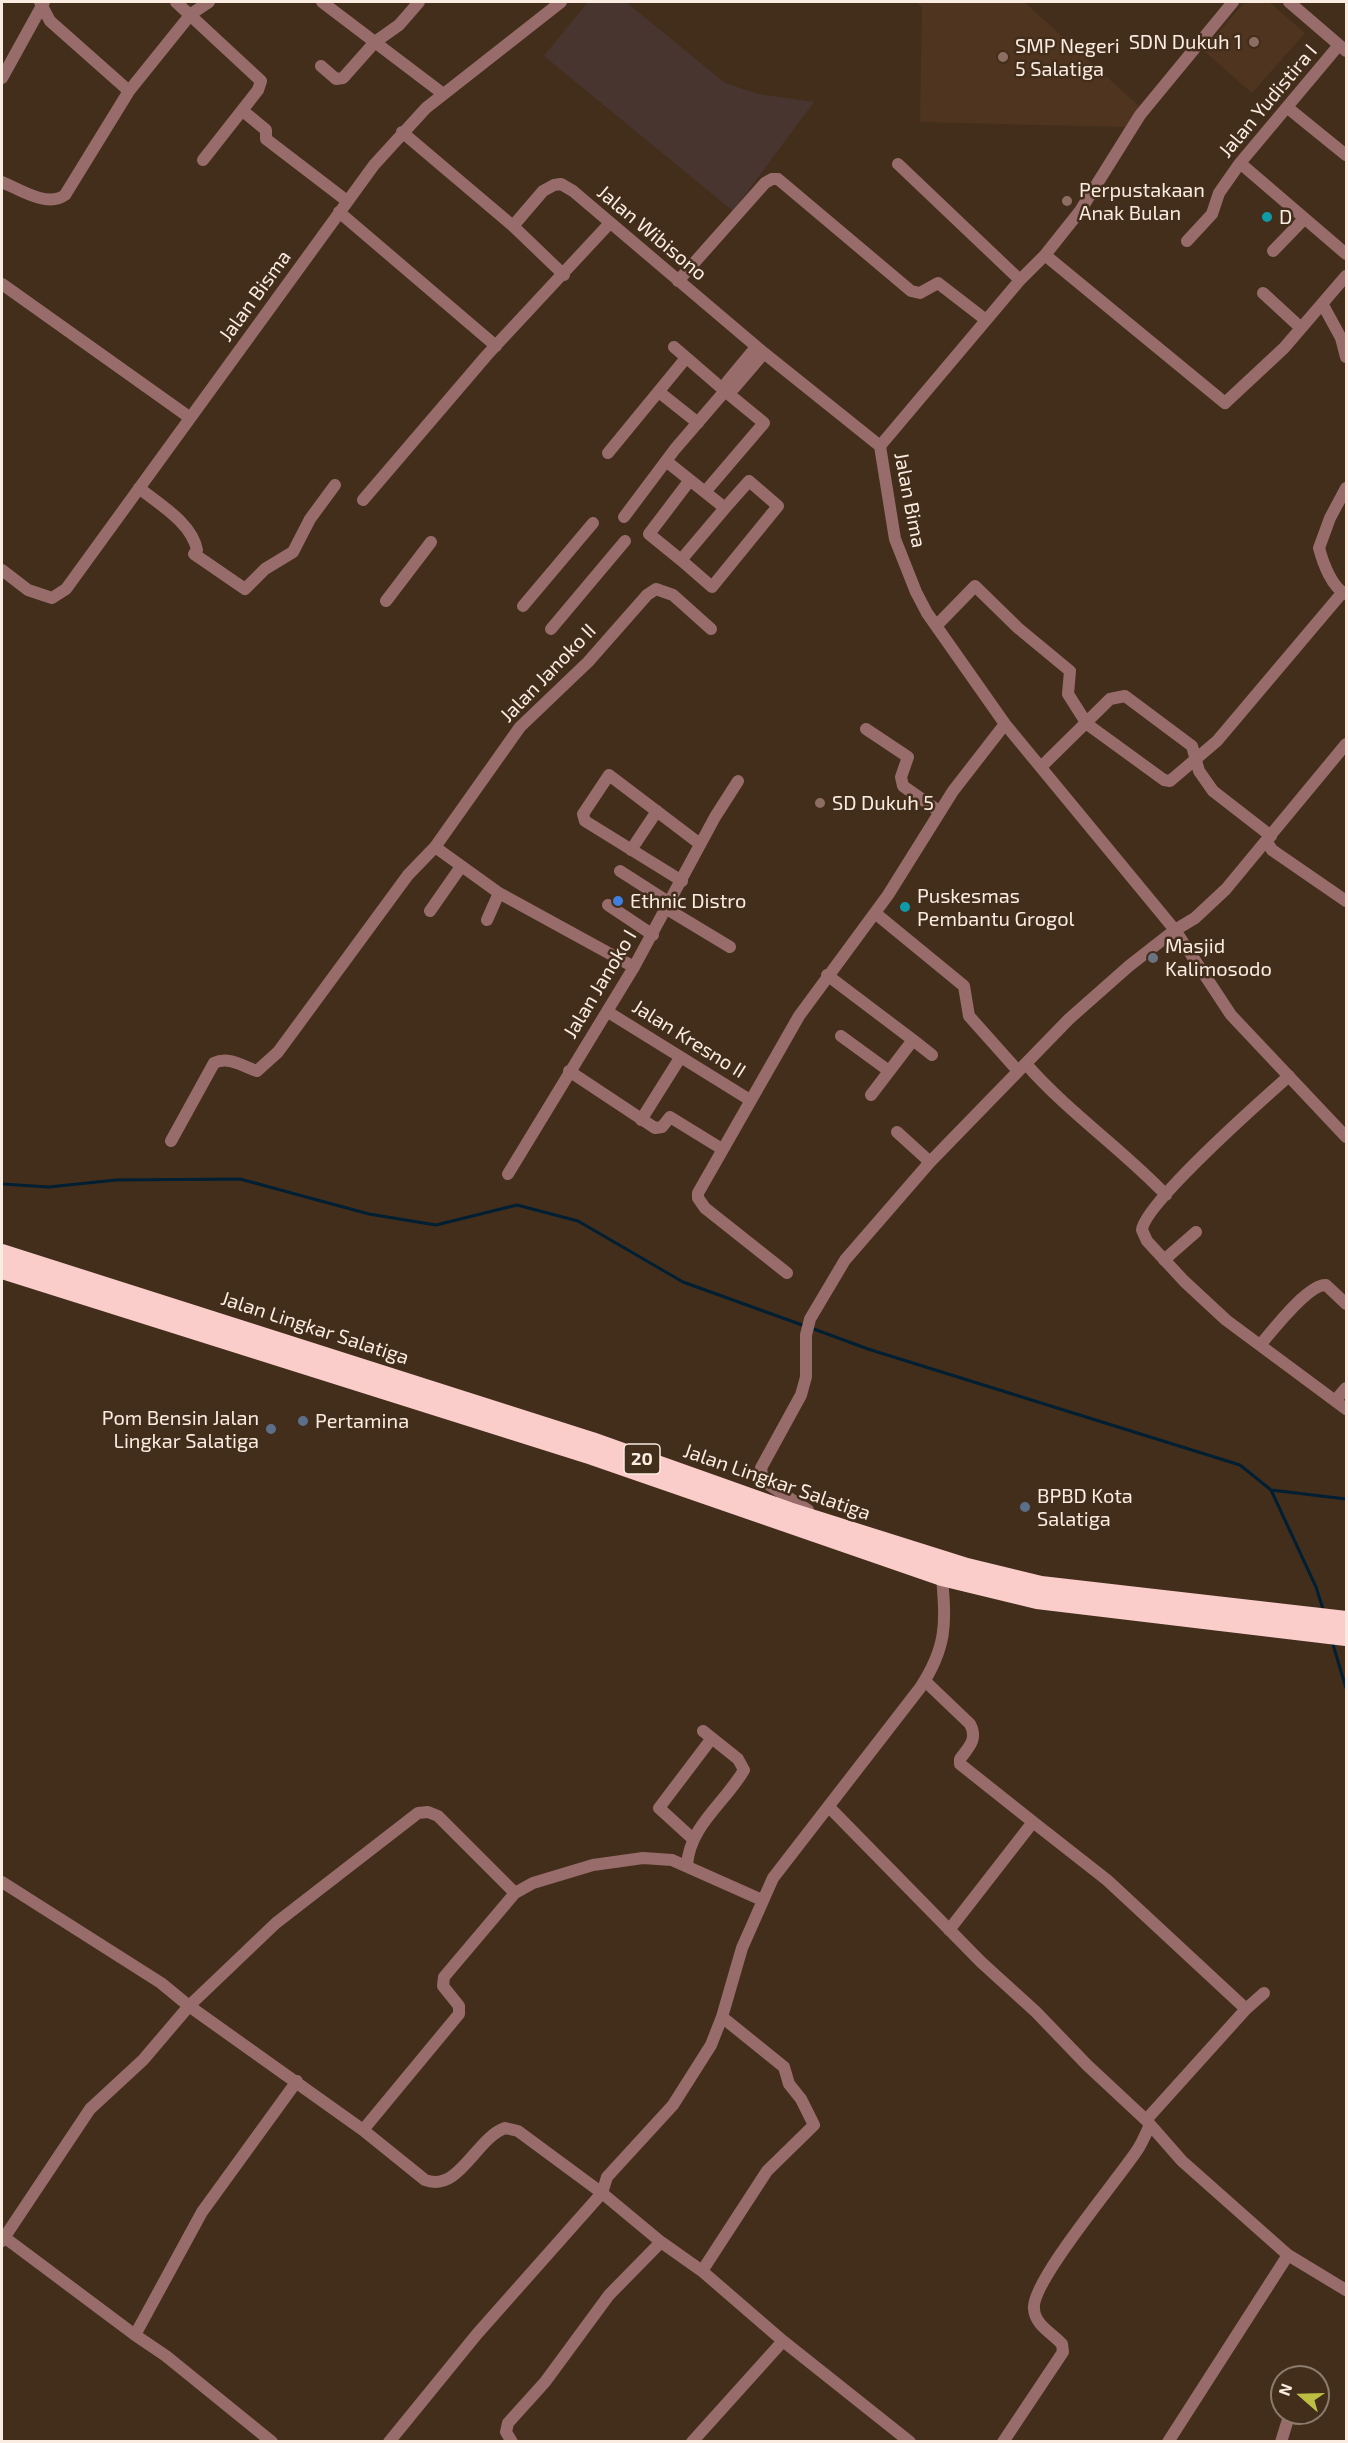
<!DOCTYPE html>
<style>
body{margin:0}
#map{position:relative;width:1348px;height:2443px;overflow:hidden;background:#432e1c;font-family:"Exo 2",sans-serif}
canvas{display:block}
.frame{position:absolute;inset:0;border:3px solid #faece1;pointer-events:none}
.north{position:absolute;left:1270px;top:2365px;width:60px;height:60px;box-sizing:border-box;background:#432e1c;border:2px solid #8c7a6b;border-radius:50%;rotate:290deg;font-size:16px;font-weight:700;line-height:24px;text-align:center;color:#faece1}
.north::after{content:'';display:block;margin:auto;width:21px;height:27px;background:#bdbf43;clip-path:polygon(50% 0,100% 100%,50% 72%,0 100%)}
</style>
<div id="map">
<canvas width="1348" height="2443"></canvas>
<div class="frame"></div>
<div class="north">N</div>
</div>
<script>
const context = document.querySelector('canvas').getContext('2d');
context.lineJoin = 'round';
function paint(path, color) {
  context.fillStyle = color;
  context.fill(path, 'evenodd');
}
function trace(path, color, width, dash) {
  context.strokeStyle = color;
  context.lineWidth = width;
  context.lineCap = dash ? 'butt' : 'round';
  context.setLineDash(dash || []);
  context.stroke(path);
}
function label(font, color, halo, rows, align = 'center') {
  context.font = font + ' "Exo 2",sans-serif';
  context.lineWidth = 5;
  context.setLineDash([]);
  context.textBaseline = 'middle';
  context.strokeStyle = halo;
  context.fillStyle = color;
  for (const [text, x, y, turn = 0] of rows) {
    context.save();
    context.translate(x, y);
    context.rotate((+turn || 0) * Math.PI / 180);
    context.textAlign = isNaN(turn) ? turn : align;
    if (halo) context.strokeText(text, 0, 0);
    context.fillText(text, 0, 0);
    context.restore();
  }
}
const industrial = new Path2D(`
 M588,2H626L725,83L758,94L814,102L733,211L544,56Z`);
const built = new Path2D(`
 M917,2H1024L1140,107L1126,127L920,122L922,8Z
 M1245,2H1269L1305,33L1252,93L1203,50Z`);
const stream = new Path2D(`
 M2,1184L49,1187L116,1180L240,1179L369,1214L436,1225L517,1205L578,1221L683,1282L805,1326
 M811,1328L868,1349L1240,1465L1271,1490L1316,1587L1324,1612
 M1271,1490L1346,1499
 M1332,1641L1346,1688`);
const street = new Path2D(`
 M40,2L50,21L129,91
 M176,2L261,81L258,90L203,160
 M322,2L442,93
 M1233,2L1140,115L1080,211L1045,255L1020,280L880,446L895,539L916,592L927,613L1005,724L1175,930L1231,1015L1346,1137
 M1289,2L1346,51
 M321,66L336,79L343,78L375,42L399,25L419,2
 M2,78L44,2
 M1288,108L1346,155
 M243,111L266,130V139L347,201
 M402,132L513,226L543,191L554,185L561,184L573,191L764,353L880,446
 M1240,163L1346,254
 M898,164L1020,280
 M2,182C19,189 47,208 65,195L129,91L191,14L209,2
 M339,212L496,346
 M513,226L564,275
 M1187,241L1212,214L1219,193L1240,163L1339,45
 M1273,251L1304,219
 M1045,255L1225,403L1284,348L1346,276
 M678,281L765,183L772,179H778L911,291L920,293L938,283L986,320
 M2,284L189,417
 M1263,293L1301,328
 M1323,305L1341,338L1346,357
 M674,347L725,391L727,382L756,347
 M659,392L698,423
 M608,453L686,358
 M666,461L725,508L681,560L712,587L778,506L749,481L725,508
 M139,488C159,504 192,523 197,550L194,554L245,589L265,569L293,552L310,519L335,485
 M1346,488L1330,518L1319,548C1323,563 1332,588 1346,594
 M705,492L764,423L725,391
 M363,500L487,355L609,224
 M624,517L675,449L725,391L734,388L764,353
 M681,560L649,534L690,480
 M2,570L28,590L52,598L66,589L374,165L426,108L561,2
 M386,601L431,542
 M523,606L593,523
 M937,625L975,586L1018,628L1070,671L1068,694L1087,724L1164,780L1170,781L1217,741L1342,593
 M551,629L625,541
 M866,729L908,757L901,777L903,786L940,812
 M1042,766L1110,699L1125,696L1192,746L1199,771L1213,791L1271,836
 M1267,842L1272,850L1346,901
 M435,847L499,893L634,967
 M631,850L657,811
 M620,871L670,903
 M682,881L585,821L583,814L609,775L700,844
 M608,905L653,935
 M667,909L730,947
 M430,911L460,868
 M875,913L964,986L969,1016L1018,1071
 M487,920L499,893
 M827,975L913,1040L871,1095
 M608,1012L750,1100
 M841,1036L889,1071
 M913,1040L932,1055
 M1026,1064C1068,1112 1122,1149 1166,1195
 M569,1071L655,1128L662,1127L670,1117L722,1149
 M1289,1076C1263,1099 1144,1204 1142,1230L1147,1241L1184,1281L1226,1320L1346,1409
 M641,1120L680,1058
 M897,1132L930,1162
 M171,1141L214,1063C229,1056 242,1066 257,1071L278,1052L408,875L435,847L520,727L588,662L647,595L656,589L673,595L711,629
 M508,1174L634,967L715,817L738,781
 M1164,1260L1196,1232
 M787,1273L705,1208L698,1198V1193L799,1016L888,895L953,791L1005,724
 M1261,1344C1273,1330 1308,1284 1326,1285L1346,1304
 M1335,1401L1346,1388
 M808,1510L763,1481L761,1468L801,1395L806,1377V1335L810,1319L845,1260L930,1162L1069,1019L1129,966L1175,930L1195,918L1226,889L1346,744
 M925,1681L970,1724C978,1739 969,1747 960,1759V1764L1033,1822
 M829,1807L981,1962L1036,2012L1087,2065L1146,2120L1182,2161L1288,2255L1346,2290
 M693,1839L659,1808L712,1738
 M687,1865C690,1825 725,1803 744,1770L738,1759L703,1731
 M2,1882L161,1983L189,2006L363,2130L425,2180C459,2193 476,2138 505,2128L518,2131L602,2193L607,2177L673,2105L711,2045L722,2017L742,1948L773,1878L920,1688C947,1647 946,1624 942,1577
 M949,1930L1033,1822L1107,1880L1246,2009
 M1146,2120L1246,2009L1264,1993
 M363,2130L459,2014V2006L443,1986L444,1977L515,1893L533,1883L593,1865L643,1858L672,1860L762,1900
 M4,2237L135,2335
 M2,2241L90,2109L143,2060L189,2006L276,1923L418,1813L428,1812L438,1816L515,1893
 M702,2271L767,2171L814,2125L801,2099L789,2084L784,2067L722,2017
 M1293,2377L1294,2373
 M272,2442L166,2356L135,2335L202,2212L297,2081
 M389,2442L477,2334L602,2193L661,2242L702,2271L783,2341L910,2442
 M512,2442L506,2432L508,2423L545,2382L609,2295L661,2242
 M692,2442L783,2341
 M1003,2442L1063,2352L1062,2344C1052,2333 1035,2325 1034,2309C1030,2283 1120,2177 1138,2149C1143,2141 1146,2133 1150,2125
 M1168,2442L1288,2255
 M1281,2442L1290,2413`);
const highway = new Path2D(`
 M2,1253L592,1441L789,1511L967,1567L1041,1585L1346,1620
 M2,1270L592,1456L942,1577L1037,1600L1346,1637`);
const markers = [
 [1254,42,6,"#8d6e63"],
 [1003,57,6,"#8d6e63"],
 [1067,201,6,"#8d6e63"],
 [1267,217,6,"#0f9aa8"],
 [820,803,6,"#8d6e63"],
 [618,901,6,"#3f7fe0"],
 [905,907,6,"#0f9aa8"],
 [1153,958,6,"#6b7280"],
 [303,1421,6,"#5c6f8a"],
 [271,1429,6,"#5c6f8a"],
 [1025,1507,6,"#5c6f8a"]
];
const shields = [
 [642,1459,36]
];
const shieldNames = [
 ["20",642,1459]
];
const poiNames = [
 ["SDN Dukuh 1",1242,42,"right"],
 ["SMP Negeri",1015,46],
 ["5 Salatiga",1015,69],
 ["Perpustakaan",1079,190],
 ["Anak Bulan",1079,213],
 ["D",1279,217],
 ["SD Dukuh 5",832,803],
 ["Puskesmas",917,896],
 ["Pembantu Grogol",917,919],
 ["Ethnic Distro",630,901],
 ["Masjid",1165,946],
 ["Kalimosodo",1165,969],
 ["Pom Bensin Jalan",259,1418,"right"],
 ["Lingkar Salatiga",259,1441,"right"],
 ["Pertamina",315,1421],
 ["BPBD Kota",1037,1496],
 ["Salatiga",1037,1519]
];
const streetNames = [
 ["Jalan Yudistira I",1268,101,-50],
 ["Jalan Wibisono",652,233,40],
 ["Jalan Bisma",255,296,-54],
 ["Jalan Bima",910,500,79],
 ["Jalan Janoko II",548,673,-46],
 ["Jalan Janoko I",600,984,-59],
 ["Jalan Kresno II",689,1039,32],
 ["Jalan Lingkar Salatiga",315,1328,18],
 ["Jalan Lingkar Salatiga",777,1482,19]
];
paint(industrial, '#493530');
paint(built, '#4f351f');
trace(stream, '#001f32', 3);
trace(street, '#986c6a', 12);
trace(highway, '#facdcb', 18);
for (const [x, y, r, color] of markers) {
  const dot = new Path2D();
  dot.arc(x, y, r, 0, 2 * Math.PI);
  context.fillStyle = color;
  context.fill(dot);
  trace(dot, '#432e1c', 2);
}
for (const [x, y, w] of shields) {
  const box = new Path2D();
  box.roundRect(x - w / 2, y - 15, w, 30, 4.5);
  context.fillStyle = '#432e1c';
  context.fill(box);
  trace(box, '#faece1', 1.5);
}
label('bold 18px', '#faece1', null, shieldNames);
label('20px', '#faece1', '#432e1c', poiNames, 'left');
label('20px', '#faece1', '#432e1c', streetNames);
</script>
